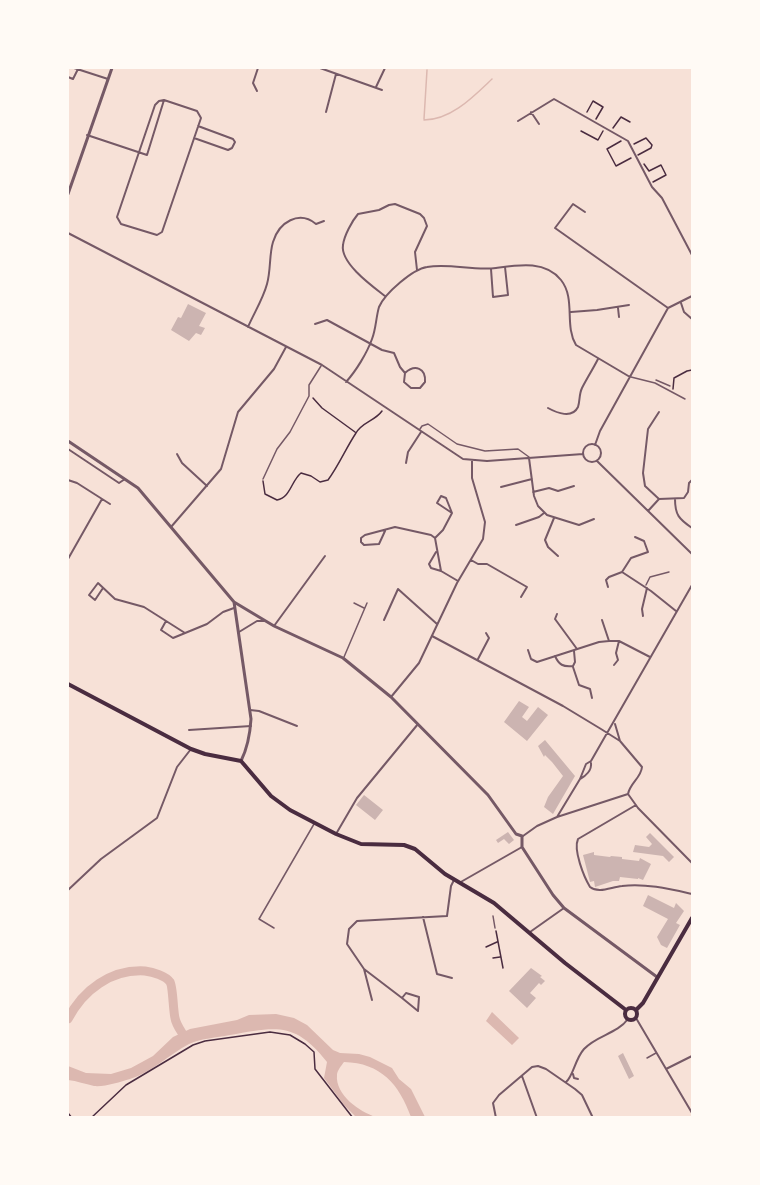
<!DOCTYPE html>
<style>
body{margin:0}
#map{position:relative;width:760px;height:1185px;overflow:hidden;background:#f7e1d7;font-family:"Playfair Display",serif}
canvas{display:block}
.frame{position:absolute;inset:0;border:69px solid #fffaf5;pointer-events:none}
</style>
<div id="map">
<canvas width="760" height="1185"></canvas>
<div class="frame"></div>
</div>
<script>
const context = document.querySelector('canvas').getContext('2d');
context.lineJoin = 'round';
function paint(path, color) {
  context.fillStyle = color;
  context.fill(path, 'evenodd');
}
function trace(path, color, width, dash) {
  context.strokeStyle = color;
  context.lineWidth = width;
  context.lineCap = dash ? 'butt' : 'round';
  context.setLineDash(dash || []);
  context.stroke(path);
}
const water = new Path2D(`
 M492,1012L519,1038L512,1045L486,1021Z
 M276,1014L294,1018L307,1025L333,1050L340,1053L359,1054L370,1057L392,1068L399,1079L411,1089L425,1117H411C399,1084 381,1063 344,1062C341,1066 337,1071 337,1075C335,1095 360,1112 376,1117H356L344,1105L324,1078L327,1062C295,1021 276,1027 230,1035C216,1038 202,1038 189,1044C170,1054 152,1072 130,1079C120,1082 105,1087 94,1086C85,1084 77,1081 68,1080V1066L86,1073L111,1074L131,1068L153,1056L173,1037L190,1029L237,1020L249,1015Z`);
const stream = new Path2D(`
 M424,119L427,70
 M424,120C451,120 473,97 492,79`);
const river = new Path2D(`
 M68,1019C83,990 111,969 145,971C153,972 166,976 170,982C173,986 173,1010 175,1018C176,1025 182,1032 185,1038`);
const building = new Path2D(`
 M188,304L206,313L199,326L205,328L201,335L196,333L189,341L171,330L178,317L181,318Z
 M519,701L529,707L522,717L527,721L538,707L548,715L527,741L504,722Z
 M545,740L575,776L553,814L544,807L548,797L563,776L552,762L545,755L544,757L538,746Z
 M364,795L383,810L375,820L356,805Z
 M508,832L514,840L509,844L504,839L498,843L496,840Z
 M650,833L674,857L669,862L663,856L633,852L635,845L649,847L652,844L646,837Z
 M594,852V855L610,857L611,856L622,857V859L639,861L640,858L651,864L643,880L638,878V879L620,877L619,881H613L595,887L594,881L590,882L583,855Z
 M648,895L674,908L676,903L684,911L676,923L680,925L667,948L661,945L657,937L668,919L643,906Z
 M531,968L542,976L540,977L545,981L541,985L539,983L530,993L536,998L527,1008L509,991Z
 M623,1053L634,1076L629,1079L618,1056Z`);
const path = new Path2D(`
 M587,112L593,101L603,107L596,119
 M613,128L621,117L630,122
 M581,131L598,140L603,131
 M621,141L607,149L616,166L631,158
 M634,144L646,138L652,145L651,148L638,155
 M644,164L649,171L661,165L666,175L653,182
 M673,389L674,378L687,371L692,370
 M313,398L322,408L355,432
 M263,481L265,494L277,500C291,497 291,481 301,473L311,476L320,482L328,480C339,465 346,448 356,433C362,422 375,421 382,411
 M496,931L503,968
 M486,947L497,942
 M493,958L500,957
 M68,1113L72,1118
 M91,1118L126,1085L193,1045L205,1041L270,1032L290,1035L305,1044L314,1052L315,1069L353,1118`);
const service = new Path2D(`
 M631,377L655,383L685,399
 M656,380L670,386
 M420,429L422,426L428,424L457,444L485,451L518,449L529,457
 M263,479L277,449L290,432L309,396V385L321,366
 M646,585L650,577L669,572
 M354,603L364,608
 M344,657L367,603
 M493,916L495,928
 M274,928L259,919L314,824
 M647,1058L656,1053`);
const minor = new Path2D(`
 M74,68L108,79
 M320,68L382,90
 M68,77L73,79L78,69
 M376,87L385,68
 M257,91L253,83L258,68
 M164,100L197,111L201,118L162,232L157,235L121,224L117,217L155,105L159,101Z
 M326,112L336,74
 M531,112L539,124
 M518,121L554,99L628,141L652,187L662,198L692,255
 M87,135L147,155L164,100
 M194,138L228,150L232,148L235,142L233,139L198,126
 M585,212L573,204L555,228L668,308
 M68,233L322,365L463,459L487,461L583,454
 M491,269L493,297L508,295L505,267
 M385,296C372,286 340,263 343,245C344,236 352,221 358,214L379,210L389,205L395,204L420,214L424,218L427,226L415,252L417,270
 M681,303L684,312L692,319
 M618,308L619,317
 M668,308L692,296
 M571,312L597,310L629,305
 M315,324L327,320L382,350L394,353L400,367L405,373L404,382L411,388H420L425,382C426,368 415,364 405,373
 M248,327C254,313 263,299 267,284C271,270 269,255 273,242C279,222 299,210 316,224L324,221
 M346,382C356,371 367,353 372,339C376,329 376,317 379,307C385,293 413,269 427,267C450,263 473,271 496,268C518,265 545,260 561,280C576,299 564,325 576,345L630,377
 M548,408C557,413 572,419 578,407C580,401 579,394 582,388C587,378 593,369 598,359
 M583 453a9 9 0 1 1 18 0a9 9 0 1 1-18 0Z
 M595,445L600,431L668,308
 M68,449L119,483L125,479
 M177,454L182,463L207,486
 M529,458L534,496L538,506L547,515L579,525L594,519
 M597,461L692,554
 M406,463L408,452L421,432
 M68,480L77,483L110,504
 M501,487L532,479
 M533,492L549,488L558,491L574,486
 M659,499L645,486L643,473L648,429L659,412
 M675,499C675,515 679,519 692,528
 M648,511L659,499L684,498L688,492L689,483L692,480
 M554,518L545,540L548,547L558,556
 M516,525L539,517L544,513
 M171,527L221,469L238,412L274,369L286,347
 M385,531L379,544L364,545L361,542V538L365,535L395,527L431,535L435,538
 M435,538L443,530L452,513L446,498L441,496L437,503L452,513
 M435,538L441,571
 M436,552L429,564L431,568L441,571L458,581
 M68,559L102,499
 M471,560L478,564H487L527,587L521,597
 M622,572L651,591L676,611
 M608,587L606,580L609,577L622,572L631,558L648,552L644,541L635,537
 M103,588L95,600L89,595L98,583L115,599L144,607L185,633
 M557,614L555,619L577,649
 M643,616L642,609L647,588
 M384,620L398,589L437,624
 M602,620L609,641
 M166,621L161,630L173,638L207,624L223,612L234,608
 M274,626L325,556
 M239,632L257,621H264
 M432,636L563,706L601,729L620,741L642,767C641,778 630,783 628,794
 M528,650L531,659L537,662L599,642L609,641H619L650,657
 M555,656C559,665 563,667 573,666L575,662L574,651
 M478,659L489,638L486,633
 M614,665L618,660L616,653L619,641
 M573,667L579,685L590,689L592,698
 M391,697L419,663L457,583L483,539L485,522L472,478V461
 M250,710L259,711L297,726
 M615,724L620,741
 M189,730L251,726
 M580,779C586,776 592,770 591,763
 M628,794L638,808L692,863
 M636,805L578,839C573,850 584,877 590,887C599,894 611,887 622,886C645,883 670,889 692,894
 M557,817L580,779L586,764L591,761L692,585
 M336,834L357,798L418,724
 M523,836L537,826L557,817L628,794
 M459,883L522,847
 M68,890L101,859L157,818L177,767L191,749
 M423,917L437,974L452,978
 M530,932L564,908
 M364,969L372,1000
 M402,998L418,1011L419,997L406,993L402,998L364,969L347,944L349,929L357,921L447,916L451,886L454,880
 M636,1018L692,1113
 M666,1069L692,1056
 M573,1074L574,1078L578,1079
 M522,1076L537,1118
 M566,1082C573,1077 575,1059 584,1049C597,1035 617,1034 628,1019
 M496,1118L493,1103L499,1095L532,1067L538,1066L546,1069L575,1089L582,1095L593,1118`);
const tertiary = new Path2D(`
 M68,194L112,68
 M68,441L138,488L234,602L274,626L343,658L391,697L488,795L516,834L522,836V847L553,895L564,908L657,977
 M234,602L251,719C250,735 248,747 241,761`);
const secondary = new Path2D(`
 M68,684L191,749L205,754L241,761L271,796L290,810L336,834L361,844L404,845L415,849L445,874L494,903L565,963L626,1010
 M625 1014a6 6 0 1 1 12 0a6 6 0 1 1-12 0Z
 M636,1010L643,1003L692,918`);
paint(water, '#dcb8b0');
trace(stream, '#dcb8b0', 1.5);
trace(river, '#dcb8b0', 9);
paint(building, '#ccb4b1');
trace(path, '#4a2c40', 1.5);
trace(service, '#755966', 1.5);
trace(minor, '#755966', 2);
trace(tertiary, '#755966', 3);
trace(secondary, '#4a2c40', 4);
</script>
